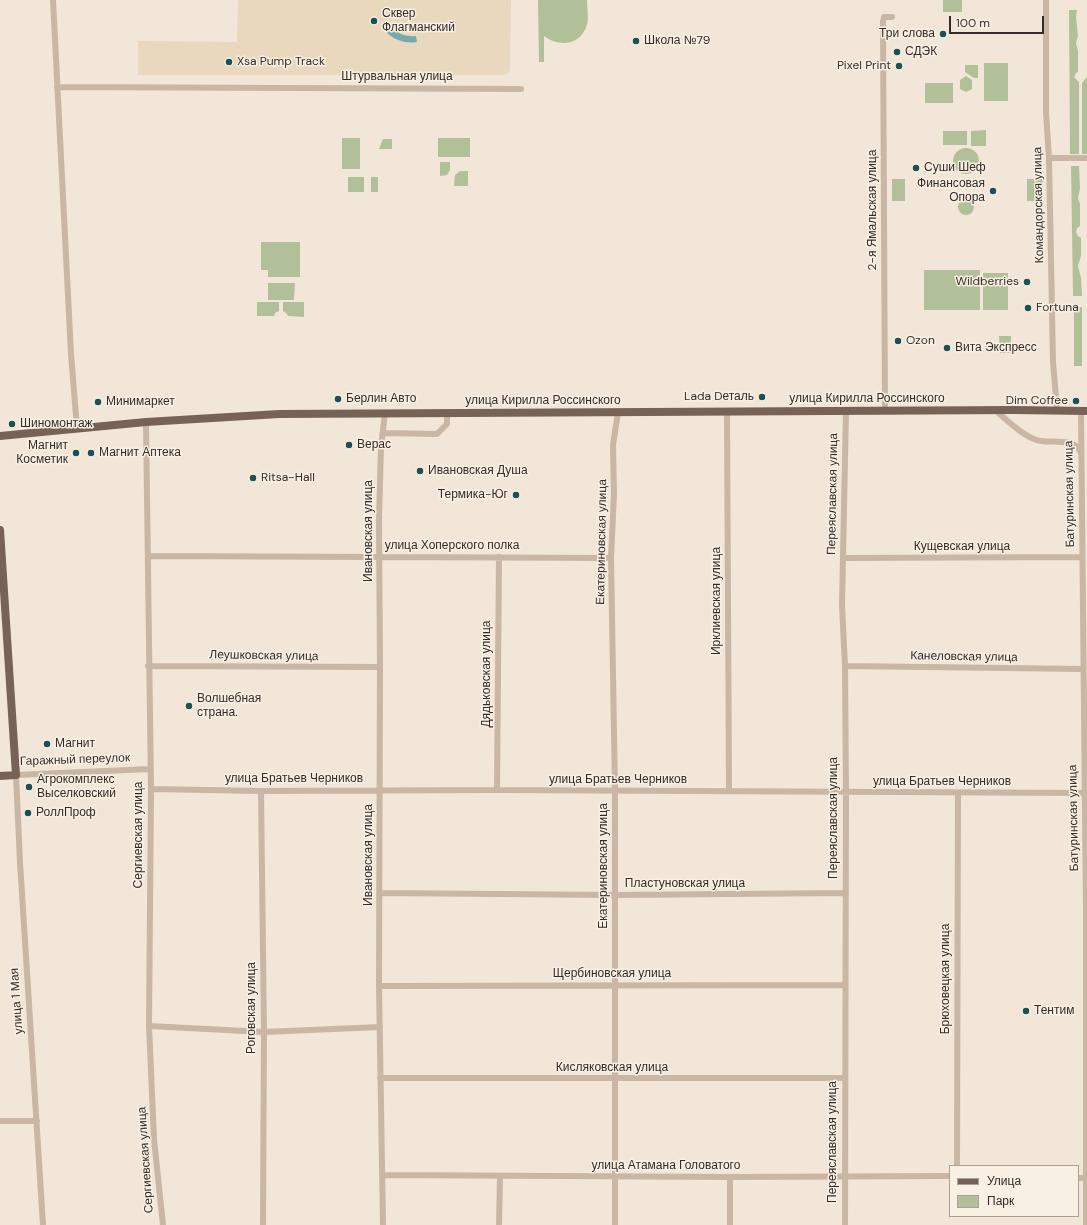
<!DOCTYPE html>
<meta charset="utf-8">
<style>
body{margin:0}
#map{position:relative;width:1087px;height:1225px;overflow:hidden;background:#f1e6d8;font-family:"DM Sans",sans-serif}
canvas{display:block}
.legend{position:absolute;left:949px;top:1165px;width:130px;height:52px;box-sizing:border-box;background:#f9f0e4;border:1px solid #aaa198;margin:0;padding:5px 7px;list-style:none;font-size:12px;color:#342a26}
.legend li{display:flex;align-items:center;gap:8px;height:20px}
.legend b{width:20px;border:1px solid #aaa198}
.scale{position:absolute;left:949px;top:16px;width:95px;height:18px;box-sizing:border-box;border:2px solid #342a26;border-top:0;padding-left:5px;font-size:12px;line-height:14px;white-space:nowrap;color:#342a26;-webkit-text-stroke:3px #f9f0e4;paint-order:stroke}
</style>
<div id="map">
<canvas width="1087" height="1225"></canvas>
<ul class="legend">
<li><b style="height:5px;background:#766256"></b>Улица</li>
<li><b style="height:11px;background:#b1c098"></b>Парк</li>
</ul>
<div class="scale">100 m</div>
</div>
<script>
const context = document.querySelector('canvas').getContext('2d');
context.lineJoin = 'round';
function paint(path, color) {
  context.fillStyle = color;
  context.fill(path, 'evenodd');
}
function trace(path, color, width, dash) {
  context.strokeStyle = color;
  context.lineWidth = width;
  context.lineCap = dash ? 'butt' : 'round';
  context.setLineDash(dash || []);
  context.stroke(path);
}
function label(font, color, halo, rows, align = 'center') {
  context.font = font + ' "DM Sans",sans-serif';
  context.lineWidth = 3;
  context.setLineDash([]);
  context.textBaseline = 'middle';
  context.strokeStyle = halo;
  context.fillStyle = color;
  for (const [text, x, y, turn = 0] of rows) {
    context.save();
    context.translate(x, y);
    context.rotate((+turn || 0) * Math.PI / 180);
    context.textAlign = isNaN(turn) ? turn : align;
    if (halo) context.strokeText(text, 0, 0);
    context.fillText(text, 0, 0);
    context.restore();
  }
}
const green = new Path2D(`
 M538,0H587C587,8 589,18 587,25C580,46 559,47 544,36V62H539Z
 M943,0H962V12H943Z
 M1069,10H1077L1076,17L1078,36L1076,43L1078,51V72L1076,73L1074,77L1079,82V154H1070Z
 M984,63H1008V101H984Z
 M965,65H978V78H974L965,72Z
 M966,76L972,80V89L966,92L960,89V80Z
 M1086,78H1087V154H1082V83Z
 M925,83H953V103H925Z
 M986,130V146H971V131Z
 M943,131H967V145H943Z
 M342,138H360V169H342Z
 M438,138H470V157H438Z
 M383,139H392V149H379Z
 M953 161a13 13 0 1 1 26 0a13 13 0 1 1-26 0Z
 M440,162H450V170L447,175L440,176Z
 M1071,166H1079L1080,189L1078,198L1080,204V226L1077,228L1076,232L1078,236L1081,238V256L1078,266L1081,278L1082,296H1073Z
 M460,171H468V186H454L455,175Z
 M348,177H364V192H348Z
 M371,177H378V192H371Z
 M892,179H905V201H892Z
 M1027,179H1043V201H1027Z
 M958 207a8 8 0 1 1 16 0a8 8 0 1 1-16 0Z
 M261,242H300V277H268V270H261Z
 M924,270H980V310H924Z
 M983,273H1008V310H983Z
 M268,283H295L294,300H268Z
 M257,302H279V311L275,313L274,316H257Z
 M283,302H304V317L288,316L286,313L283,311Z
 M1074,307H1082V366H1074Z
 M999,336H1011V353H1000Z`);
const plaza = new Path2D(`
 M238,0H511L510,70L508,73L503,75H138V41L237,42Z`);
const water = new Path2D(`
 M391,27C398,34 406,37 416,36L417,42C405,44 394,40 385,31Z`);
const minor = new Path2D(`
 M53,0L71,354L77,428
 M1046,0V112L1049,158L1053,362L1057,410
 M57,87L521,89
 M1049,158H1087
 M995,410C1007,420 1026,439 1041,441C1054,443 1076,438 1081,453
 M1081,410L1086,908V1225
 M885,411L883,22L884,17H892
 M727,412L729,791
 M146,422L151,789L149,1026L154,1139L163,1225
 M383,433L437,434L447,424V413
 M148,556L611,558
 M843,558L1082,557
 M148,666L380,667
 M845,666L1083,669
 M151,789L261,791L497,790L1085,793
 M497,790L499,557
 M261,791L264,1032L263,1225
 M380,893L615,895L846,893
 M379,986L845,985
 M149,1026L264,1032L380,1027
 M380,1078H844
 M0,1121H37
 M957,1166L958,793
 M383,1175L730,1177L950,1176
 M1078,1178H1086
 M43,1225L20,862L16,775L150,769
 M383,1225L379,986L380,667L379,521L381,446L385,413
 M499,1225L500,1176
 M615,1225V791L611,558L614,494L613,445L618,412
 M730,1225V1177
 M845,1225L846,792L845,666L842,605L846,411`);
const major = new Path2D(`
 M0,436L146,422L279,414L1015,410L1087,411
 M0,530L16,775L0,776`);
const markers = [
 [374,21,4,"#1b5055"],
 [943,34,4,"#1b5055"],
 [636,41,4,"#1b5055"],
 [897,52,4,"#1b5055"],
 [229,62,4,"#1b5055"],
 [899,66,4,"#1b5055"],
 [916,168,4,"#1b5055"],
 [993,191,4,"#1b5055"],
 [1027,282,4,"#1b5055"],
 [1028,308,4,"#1b5055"],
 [898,341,4,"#1b5055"],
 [947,348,4,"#1b5055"],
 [762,397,4,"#1b5055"],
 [338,399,4,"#1b5055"],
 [1076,401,4,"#1b5055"],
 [98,402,4,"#1b5055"],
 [12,424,4,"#1b5055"],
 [349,445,4,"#1b5055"],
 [76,453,4,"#1b5055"],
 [91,453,4,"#1b5055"],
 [420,471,4,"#1b5055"],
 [253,478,4,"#1b5055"],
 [516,495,4,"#1b5055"],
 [189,706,4,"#1b5055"],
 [47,744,4,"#1b5055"],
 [29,787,4,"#1b5055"],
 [28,813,4,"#1b5055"],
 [1026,1011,4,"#1b5055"]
];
const poiNames = [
 ["Сквер",382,14],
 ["Флагманский",382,28],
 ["Три слова",935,34,"right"],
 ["Школа №79",644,41],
 ["СДЭК",905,52],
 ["Xsa Pump Track",237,62],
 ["Pixel Print",891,66,"right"],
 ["Суши Шеф",924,168],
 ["Финансовая",985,184,"right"],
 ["Опора",985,198,"right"],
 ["Wildberries",1019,282,"right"],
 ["Fortuna",1036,308],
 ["Ozon",906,341],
 ["Вита Экспресс",955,348],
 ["Lada Dеталь",754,397,"right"],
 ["Берлин Авто",346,399],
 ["Dim Coffee",1068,401,"right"],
 ["Минимаркет",106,402],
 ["Шиномонтаж",20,424],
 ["Верас",357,445],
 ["Магнит",68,446,"right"],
 ["Косметик",68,460,"right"],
 ["Магнит Аптека",99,453],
 ["Ивановская Душа",428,471],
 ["Ritsa-Hall",261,478],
 ["Термика-Юг",508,495,"right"],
 ["Волшебная",197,699],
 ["страна.",197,713],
 ["Магнит",55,744],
 ["Агрокомплекс",37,780],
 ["Выселковский",37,794],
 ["РоллПроф",36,813],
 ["Тентим",1034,1011]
];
const streetNames = [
 ["Штурвальная улица",397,77],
 ["Командорская улица",1039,205,-91],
 ["2-я Ямальская улица",873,210,-90],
 ["улица Кирилла Россинского",867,399],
 ["улица Кирилла Россинского",543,401],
 ["Переяславская улица",833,494,-89],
 ["Батуринская улица",1070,494,-91],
 ["Ивановская улица",369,531,-90],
 ["Екатериновская улица",602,542,-89],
 ["улица Хоперского полка",452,546],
 ["Кущевская улица",962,547],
 ["Ирклиевская улица",717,601,-90],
 ["Леушковская улица",264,656,1],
 ["Канеловская улица",964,657,1],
 ["Дядьковская улица",487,674,-90],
 ["Гаражный переулок",75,760,-2],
 ["улица Братьев Черников",294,779],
 ["улица Братьев Черников",618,780],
 ["улица Братьев Черников",942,782],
 ["Переяславская улица",834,818,-90],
 ["Батуринская улица",1074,818,-91],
 ["Сергиевская улица",139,835,-90],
 ["Ивановская улица",369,855,-90],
 ["Екатериновская улица",604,866,-90],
 ["Пластуновская улица",685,884],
 ["Щербиновская улица",612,974],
 ["Брюховецкая улица",946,979,-90],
 ["улица 1 Мая",17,1001,-94],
 ["Роговская улица",252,1008,-90],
 ["Кисляковская улица",612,1068],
 ["Переяславская улица",833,1142,-90],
 ["Сергиевская улица",146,1160,-94],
 ["улица Атамана Головатого",666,1166]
];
paint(green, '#b1c098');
paint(plaza, '#e9d7be');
paint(water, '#77aaae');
trace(minor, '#c9b6a4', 6);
trace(major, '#766256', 8);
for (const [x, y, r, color] of markers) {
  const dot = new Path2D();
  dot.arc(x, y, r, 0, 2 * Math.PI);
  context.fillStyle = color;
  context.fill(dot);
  trace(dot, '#f9f0e4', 1.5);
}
label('12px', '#342a26', '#f9f0e4', poiNames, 'left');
label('12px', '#342a26', '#f9f0e4', streetNames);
</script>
